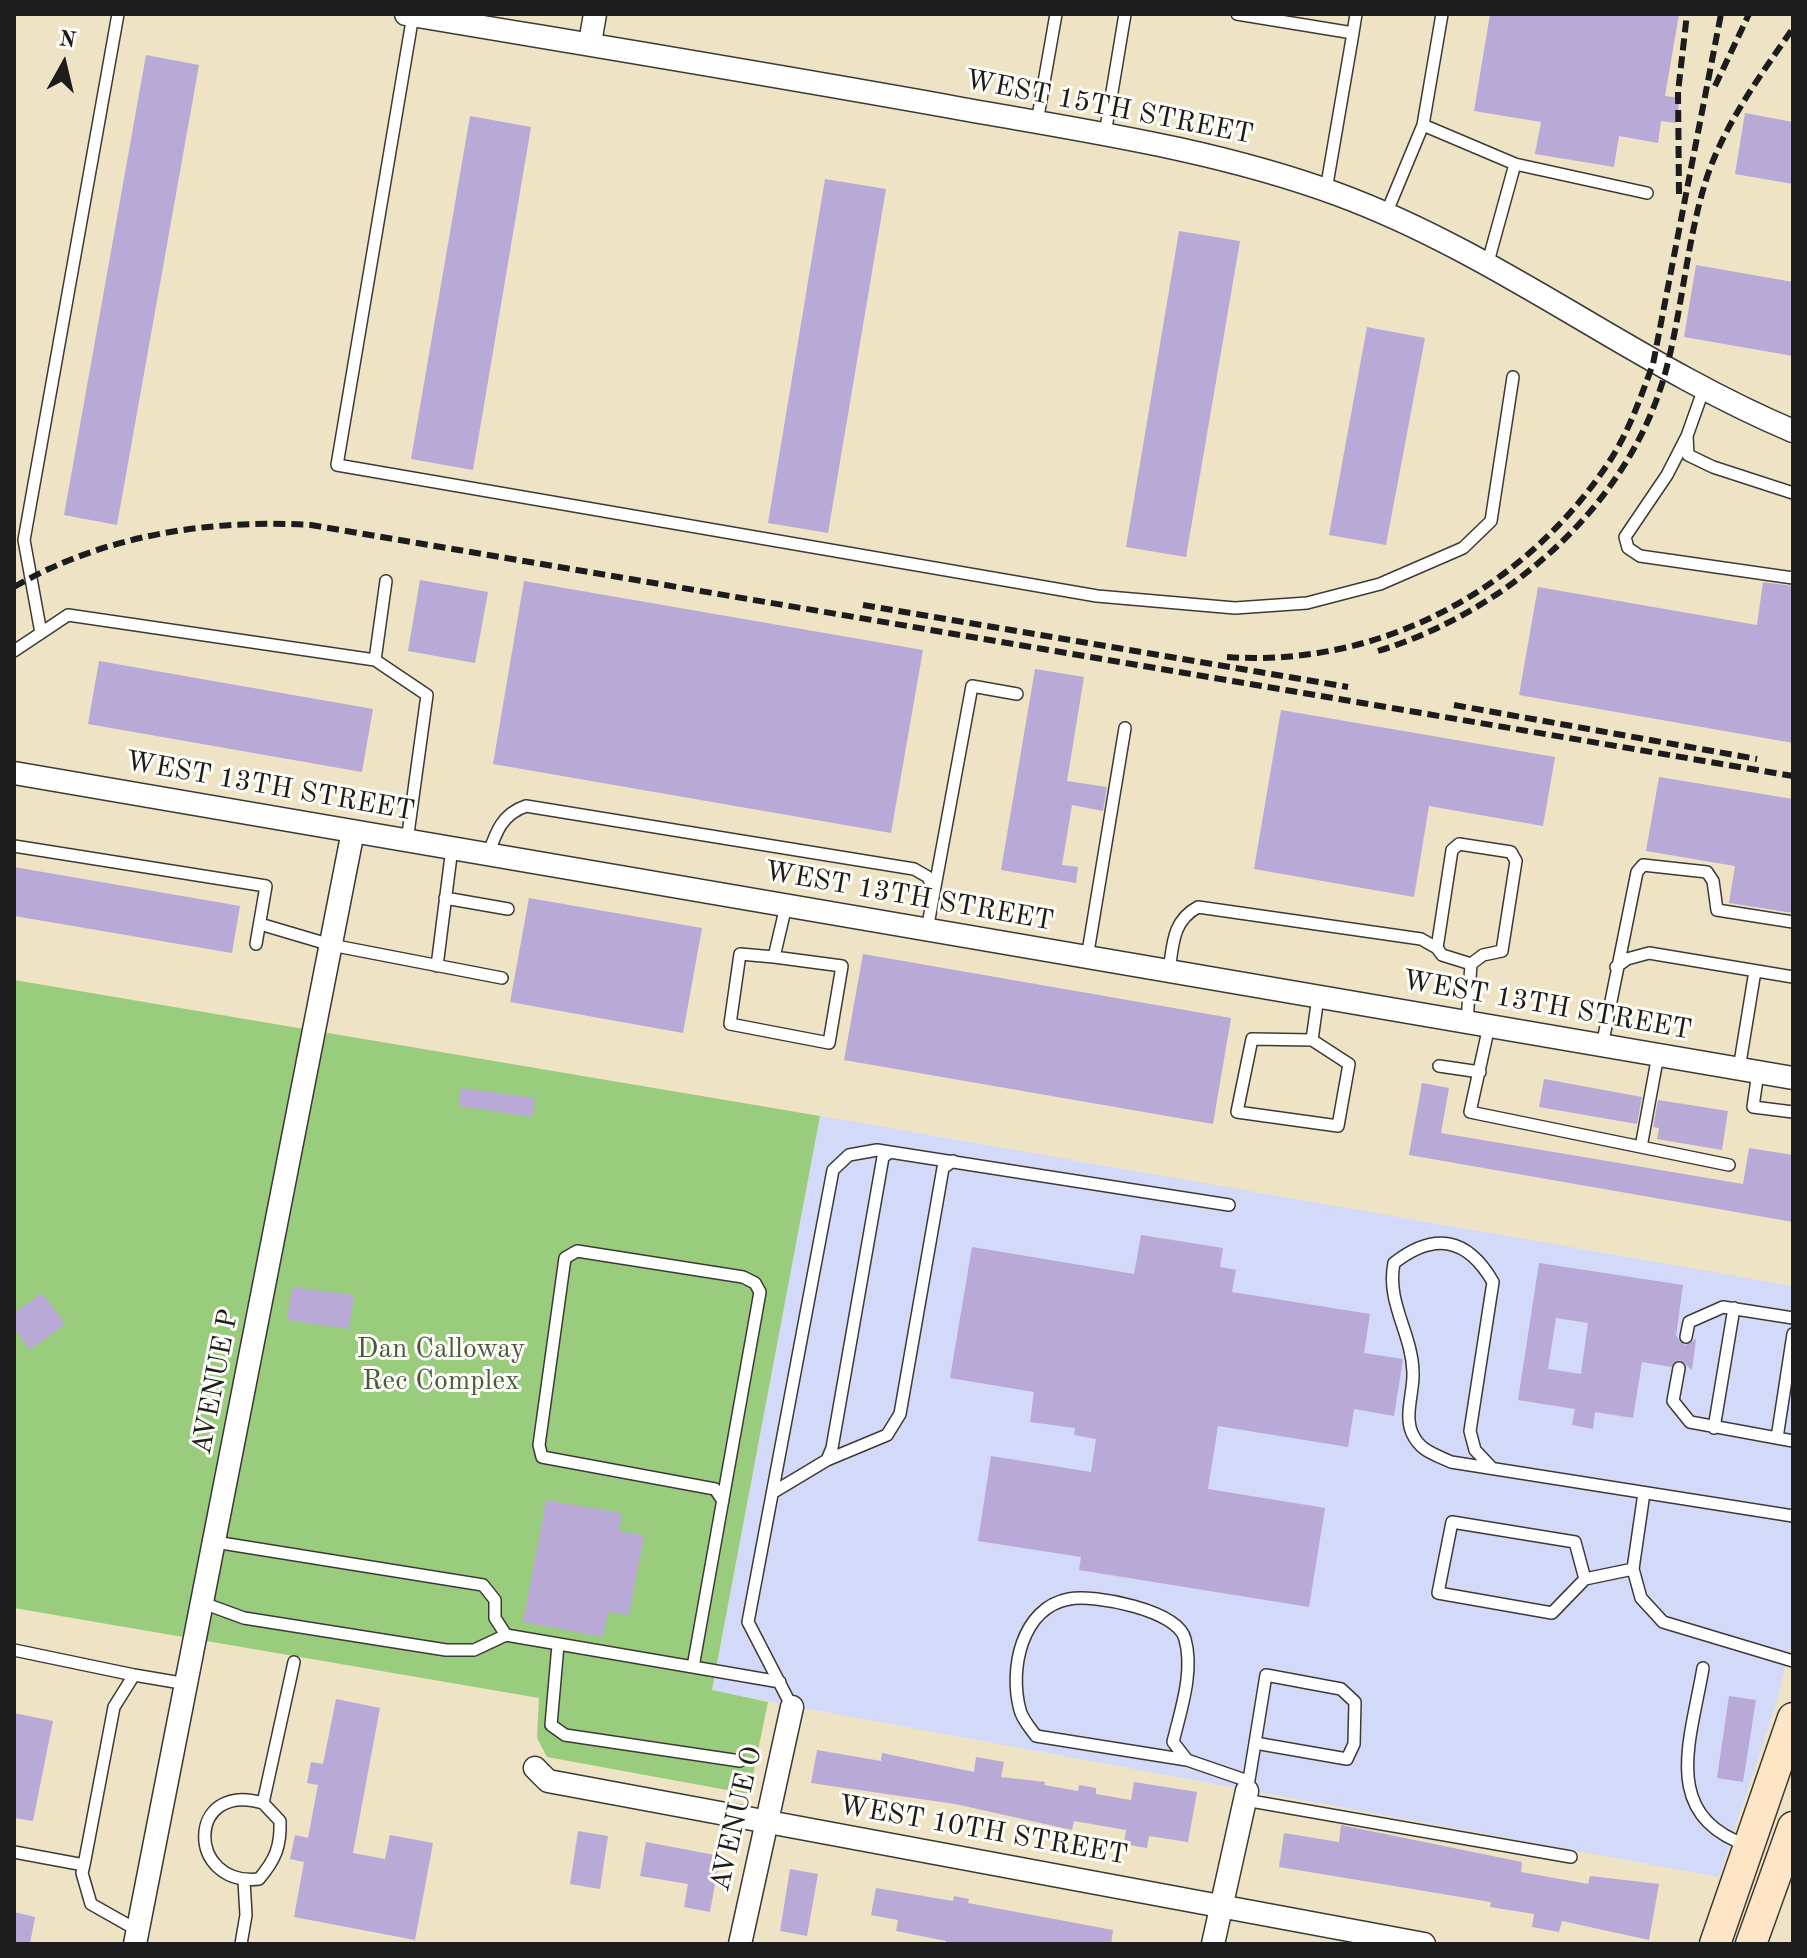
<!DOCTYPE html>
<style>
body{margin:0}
#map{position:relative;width:1807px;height:1958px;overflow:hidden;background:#eee3c5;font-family:"Old Standard TT",serif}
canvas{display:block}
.frame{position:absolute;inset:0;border:16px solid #1c1c1c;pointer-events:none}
.north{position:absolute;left:24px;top:24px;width:80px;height:80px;-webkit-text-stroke:6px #fdfcf7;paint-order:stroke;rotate:8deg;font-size:22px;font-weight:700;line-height:32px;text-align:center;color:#1c1c1c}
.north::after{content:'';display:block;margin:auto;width:28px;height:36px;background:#1c1c1c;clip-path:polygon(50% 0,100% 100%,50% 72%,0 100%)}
</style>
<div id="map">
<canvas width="1807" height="1958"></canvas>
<div class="frame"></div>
<div class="north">N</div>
</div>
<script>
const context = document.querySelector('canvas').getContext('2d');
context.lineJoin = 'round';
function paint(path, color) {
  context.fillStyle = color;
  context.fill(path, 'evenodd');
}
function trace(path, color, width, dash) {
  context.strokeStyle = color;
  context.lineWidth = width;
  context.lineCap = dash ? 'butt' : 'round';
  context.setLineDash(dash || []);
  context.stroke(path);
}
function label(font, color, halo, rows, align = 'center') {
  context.font = font + ' "Old Standard TT",serif';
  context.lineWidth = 6;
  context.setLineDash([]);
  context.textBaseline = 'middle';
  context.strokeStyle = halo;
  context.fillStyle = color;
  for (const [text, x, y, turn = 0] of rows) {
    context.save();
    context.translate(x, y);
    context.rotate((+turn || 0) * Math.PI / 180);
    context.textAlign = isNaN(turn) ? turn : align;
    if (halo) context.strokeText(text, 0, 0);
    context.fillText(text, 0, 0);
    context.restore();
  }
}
const built = new Path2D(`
 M820,1116L1793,1286V1639L1775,1707L1719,1877L712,1691Z`);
const green = new Path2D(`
 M14,980L820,1116L712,1690L768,1702L749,1794L547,1757L537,1738L539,1698L14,1608Z`);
const building = new Path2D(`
 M1490,14H1679L1665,96L1680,98L1676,123L1661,121L1658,143L1619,136L1614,167L1535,154L1541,122L1474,111Z
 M146,55L199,65L117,525L64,515Z
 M1745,113L1793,122V184L1735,174Z
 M470,116L531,127L473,470L411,459Z
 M825,179L886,189L828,533L768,523Z
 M1179,231L1240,241L1186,557L1126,547Z
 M1696,265L1793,282V356L1684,337Z
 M1367,327L1425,338L1386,545L1329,535Z
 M420,580L488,592L475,663L408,651Z
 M524,581L923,650L891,833L493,764Z
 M1763,582L1793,586V743L1519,695L1538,587L1757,625Z
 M99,661L373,709L362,772L88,724Z
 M1035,669L1084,677L1067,781L1107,787L1103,811L1072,805L1062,865L1078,867L1076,883L1001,870Z
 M1281,710L1555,757L1543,826L1429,806L1414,897L1254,869Z
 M1659,777L1793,799V913L1729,903L1735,866L1646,851Z
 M14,867L240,906L232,953L14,916Z
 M529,898L702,928L683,1033L510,1002Z
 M863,954L1231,1018L1213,1124L844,1060Z
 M1544,1079L1642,1097L1637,1124L1539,1107Z
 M1422,1083L1449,1088L1441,1133L1743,1184L1749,1148L1793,1155V1222L1409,1155Z
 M461,1088L535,1098L532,1117L459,1106Z
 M1658,1100L1728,1111L1722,1150L1657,1139L1659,1128L1653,1127Z
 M1141,1235L1223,1248L1220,1267L1236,1270L1232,1292L1370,1314L1364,1353L1403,1359L1394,1416L1354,1409L1348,1447L1218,1426L1208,1489L1325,1508L1309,1607L1079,1570L1081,1557L978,1541L991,1456L1091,1472L1096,1439L1074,1435L1075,1428L1030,1422L1034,1392L950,1378L972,1247L1134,1274Z
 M1539,1263L1683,1285L1676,1336L1685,1345L1696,1339L1692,1370L1680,1360L1671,1367L1642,1362L1633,1418L1595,1412L1593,1429L1572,1425L1575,1409L1518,1400ZM1556,1318L1588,1323L1581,1374L1548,1369Z
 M292,1287L354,1295L349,1329L287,1320Z
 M42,1293L65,1324L30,1350L14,1328V1313Z
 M546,1500L622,1513L619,1531L644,1535L629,1615L608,1612L603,1637L523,1622Z
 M1729,1696L1756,1700L1743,1782L1717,1778Z
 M336,1699L380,1708L353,1853L385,1859L390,1835L433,1843L415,1940L294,1917L304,1862L290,1859L295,1835L308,1838L318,1785L307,1783L311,1762L323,1764Z
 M14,1713L53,1721L33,1821L14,1818Z
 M817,1750L881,1761L882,1753L974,1772L976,1757L1004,1762L1001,1777L1045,1782L1044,1785L1078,1791L1079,1785L1096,1788V1794L1131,1800L1134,1782L1197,1792L1188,1842L1149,1836L1147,1848L1124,1844L1126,1830L1074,1821L1072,1830L955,1804L811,1783Z
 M1341,1825L1522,1862L1521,1872L1588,1884L1590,1876L1659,1884L1649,1940L1562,1921L1559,1932L1532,1927L1534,1914L1490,1907L1491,1902L1279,1867L1284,1833L1339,1842Z
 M578,1831L608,1836L600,1889L570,1884Z
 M646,1842L720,1856L710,1912L684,1907L688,1884L640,1876Z
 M790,1869L818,1874L807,1936L780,1931Z
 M876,1888L953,1901L954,1896L969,1899L968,1903L1113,1930L1111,1944H945L946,1941L896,1931L898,1920L871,1915Z
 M14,1912L35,1917L30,1944H14Z`);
const service = new Path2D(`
 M1237,14L1353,33L1326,190
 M413,15L337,465L1097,596L1235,608L1307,603L1380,584L1463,548L1491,521L1513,377
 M1353,33L1356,14
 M1037,122L1056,14
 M1423,125L1442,14
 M1105,134L1125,14
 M1386,214L1423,125L1515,164
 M1488,262L1515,164L1647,193
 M1703,391L1687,436L1688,455L1713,467L1793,493
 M1687,436L1667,475L1625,537L1628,548L1640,556L1793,578
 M41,633L24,540L118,14
 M14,651L68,615L375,660L427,695L407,841
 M375,660L386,581
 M14,846L266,886L256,944
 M488,855C496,832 502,814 526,806L914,869L928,877L934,892
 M445,898L508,909
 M260,924L331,945L502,978
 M927,930L972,686L1017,694
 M774,957L842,966L829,1043L730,1024L740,954L774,957L786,906
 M1087,958L1125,728
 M437,966L452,848
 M1616,967L1627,959L1649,953L1793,977
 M1169,971C1173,945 1172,921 1198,907L1421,939L1437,948
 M1467,1022L1471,964L1483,955L1502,951L1516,861L1511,852L1459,844L1452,850L1437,948L1442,955L1471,964
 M1489,1026L1470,1112L1641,1147L1658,1055
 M1312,1040L1252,1039L1237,1112L1338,1126L1349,1064L1312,1040L1318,997
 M1602,1046L1637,872L1643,865L1707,872L1713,881L1717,910L1793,922
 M1439,1066L1480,1072
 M1739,1069L1755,971
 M1758,1072L1753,1107L1793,1112
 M1641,1147L1729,1165
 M1686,1337L1689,1322L1723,1307L1793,1318
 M1679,1368L1673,1401L1690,1422L1793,1441
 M1714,1428L1734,1308
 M1777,1438L1793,1334
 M827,1460L887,1435L900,1414L943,1168L953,1161
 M1492,1468L1475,1450L1470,1431L1493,1282C1467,1237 1434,1232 1394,1263C1386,1303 1412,1333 1413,1372C1414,1391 1404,1415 1412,1433C1420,1451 1434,1454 1451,1462L1793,1516
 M772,1493L827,1460L832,1448L883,1157L890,1152
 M215,1542L483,1585L495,1600V1618L506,1635L693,1667L760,1292L755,1283L743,1277L577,1251L565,1258L539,1445L542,1457L715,1489L723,1501
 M1633,1569L1641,1598L1663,1622L1793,1661
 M1585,1579L1575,1542L1452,1522L1438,1593L1552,1613L1585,1579L1633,1569L1644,1493
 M203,1603L244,1618L446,1650H474L506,1635
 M558,1645L551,1725L565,1735L740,1761
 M14,1650L134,1675
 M693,1667L780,1682
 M1703,1668C1691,1740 1659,1816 1749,1846
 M792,1707L748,1622L833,1170L849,1155L877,1150L1229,1205
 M1187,1760L1036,1736C1031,1729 1022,1719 1020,1710C1009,1670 1021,1608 1069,1599C1094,1594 1178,1610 1185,1639C1194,1672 1181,1709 1173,1742L1187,1760L1248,1781
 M1248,1786L1255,1743L1347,1759L1354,1744L1355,1702L1341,1689L1266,1675L1255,1743
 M1245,1800L1571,1857
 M263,1803C186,1780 186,1887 259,1879C275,1860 281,1847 280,1821L263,1803L294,1662
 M14,1852L84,1865
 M137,1930L91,1904L82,1873L84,1865L114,1707L134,1675L187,1684
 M241,1944L246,1915L244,1881`);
const minor = new Path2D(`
 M406,14C590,45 774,75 957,108C1085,131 1214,149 1337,194C1500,254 1634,364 1793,431
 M590,43L595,14
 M14,773L1793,1078
 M535,1768L548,1781L1424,1944
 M135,1944L353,831
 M740,1944L792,1707
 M1213,1944L1247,1791`);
const secondary = new Path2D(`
 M1715,1944L1793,1718
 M1751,1944L1793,1827`);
const rail = new Path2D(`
 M1715,86L1749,14
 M1679,194L1678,92L1687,14
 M14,587C104,535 209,519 311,525L1793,776
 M863,605L1348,687
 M1378,651C1508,611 1630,505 1666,370C1683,306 1687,237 1708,174C1727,120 1761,75 1793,28
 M1227,657C1382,668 1528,587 1611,459C1630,429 1641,396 1653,364L1721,14
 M1454,705L1757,759`);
const streetNames = [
 ["WEST 15TH STREET",1109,108,11],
 ["WEST 13TH STREET",270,787,10],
 ["WEST 13TH STREET",909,897,10],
 ["WEST 13TH STREET",1547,1006,10],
 ["AVENUE P",216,1382,-79],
 ["AVENUE O",737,1819,-77],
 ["WEST 10TH STREET",983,1831,10]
];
const parkNames = [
 ["Dan Calloway",441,1350],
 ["Rec Complex",441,1382]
];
paint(built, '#d3d9f9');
paint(green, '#99cc7d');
paint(building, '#b8a9d6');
trace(service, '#3c3a35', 14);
trace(minor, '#3c3a35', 25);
trace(secondary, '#3c3a35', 33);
trace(service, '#fff', 11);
trace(minor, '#fff', 22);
trace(secondary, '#fde5c5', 30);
trace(rail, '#1c1c1c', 6, [12, 6]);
label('28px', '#1c1c1c', '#fdfcf7', streetNames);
label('28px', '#485a3e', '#fdfcf7', parkNames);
</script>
